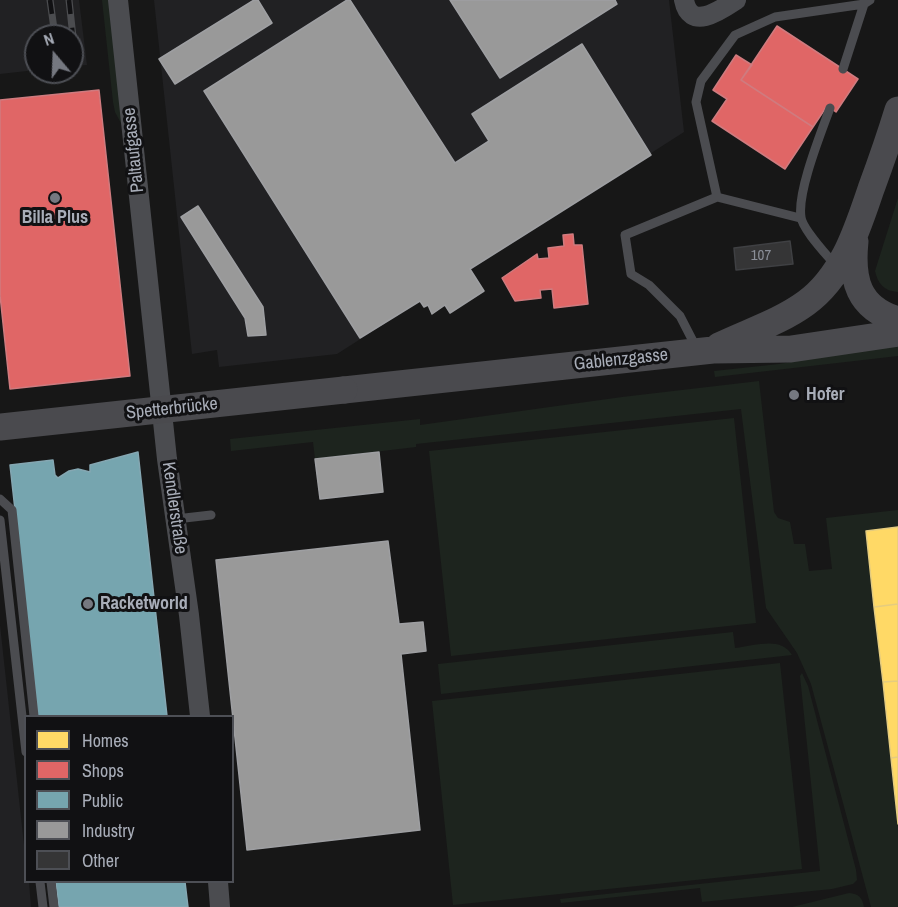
<!DOCTYPE html>
<meta charset="utf-8">
<style>
body{margin:0}
#map{position:relative;width:898px;height:907px;overflow:hidden;background:#171717;font-family:"Archivo Narrow",sans-serif}
canvas{display:block}
.legend{position:absolute;left:24px;top:715px;width:210px;height:168px;box-sizing:border-box;background:#111113;border:2px solid #4d4f55;margin:0;padding:8px 10px;list-style:none;font-size:18px;color:#a8adb8}
.legend li{display:flex;align-items:center;gap:12px;height:30px}
.legend b{width:30px;border:2px solid #4d4f55}
.north{position:absolute;left:24px;top:24px;width:60px;height:60px;box-sizing:border-box;background:#111113;border:2px solid #4d4f55;border-radius:50%;rotate:341deg;font-size:16px;font-weight:700;line-height:24px;text-align:center;color:#a8adb8}
.north::after{content:'';display:block;margin:auto;width:21px;height:27px;background:#757880;clip-path:polygon(50% 0,100% 100%,50% 72%,0 100%)}
</style>
<div id="map">
<canvas width="898" height="907"></canvas>
<ul class="legend">
<li><b style="height:16px;background:#ffd966"></b>Homes</li>
<li><b style="height:16px;background:#e06666"></b>Shops</li>
<li><b style="height:16px;background:#76a5af"></b>Public</li>
<li><b style="height:16px;background:#999"></b>Industry</li>
<li><b style="height:16px;background:#353536"></b>Other</li>
</ul>
<div class="north">N</div>
</div>
<script>
const context = document.querySelector('canvas').getContext('2d');
context.lineJoin = 'round';
function paint(path, color) {
  context.fillStyle = color;
  context.fill(path, 'evenodd');
}
function trace(path, color, width, dash) {
  context.strokeStyle = color;
  context.lineWidth = width;
  context.lineCap = dash ? 'butt' : 'round';
  context.setLineDash(dash || []);
  context.stroke(path);
}
function label(font, color, halo, rows, align = 'center') {
  context.font = font + ' "Archivo Narrow",sans-serif';
  context.lineWidth = 6;
  context.setLineDash([]);
  context.textBaseline = 'middle';
  context.strokeStyle = halo;
  context.fillStyle = color;
  for (const [text, x, y, turn = 0] of rows) {
    context.save();
    context.translate(x, y);
    context.rotate((+turn || 0) * Math.PI / 180);
    context.textAlign = isNaN(turn) ? turn : align;
    if (halo) context.strokeText(text, 0, 0);
    context.fillText(text, 0, 0);
    context.restore();
  }
}
const built = new Path2D(`
 M0,0H79L87,65L72,66V36H36V70L0,74Z
 M154,0H669L684,132L470,269L484,291L450,313L445,305L432,314L428,305L424,307L420,301L337,354L219,367L217,350L192,354Z
 M0,625L25,854L26,882H29L31,907H0Z`);
const green = new Path2D(`
 M102,0H113L123,127L115,112L113,102Z
 M898,198V292C884,291 878,284 875,271Z
 M898,344V356L715,377L714,371L779,364Z
 M759,381L774,512L778,518L790,522L794,544H805L809,571L832,569L826,518L898,510V527L866,532L898,824V907H871L811,684L797,653L766,608L741,409L416,444V447L315,459L313,442L231,451L230,439L420,419V425L622,397Z
 M734,418L756,623L451,656L429,451Z
 M733,632L735,648C755,646 781,636 792,655L441,694L438,664Z
 M780,663L802,869L453,905L432,701Z
 M802,673L808,686L856,870L857,880L853,884L832,889L702,902L700,888L561,903L560,899L820,871L800,676Z
 M849,893C859,894 862,897 864,907H792Z`);
const homes = new Path2D(`
 M898,527V604L874,607L866,531Z
 M898,604V681L883,682L874,607Z
 M898,681V757L891,758L883,682Z
 M898,757V824L891,758Z`);
const shops = new Path2D(`
 M777,26L858,79L836,112L827,106L813,127L741,80Z
 M736,55L752,65L741,80L813,127L785,169L712,121L727,99L713,90Z
 M99,90L130,376L10,389L0,295V100Z
 M573,234L574,245H582L588,304L554,308L552,289L540,290L541,298L515,301L502,278L537,254L538,259L549,258L548,248L564,246L563,235Z`);
const public = new Path2D(`
 M138,452L167,716H38L10,465L53,460L55,475L58,478L69,471L78,469L90,472V465Z
 M56,882H185L188,907H59Z`);
const industry = new Path2D(`
 M254,0H258L272,23L175,84L159,59Z
 M347,0H350L455,163L489,141L472,114L582,44L651,155L470,269L484,291L450,313L445,305L432,314L428,305L424,307L420,301L360,338L204,91Z
 M450,0H615L617,4L500,78Z
 M198,206L263,307L266,335L248,336L245,318L181,217Z
 M379,452L383,492L320,499L315,459Z
 M388,541L399,624L423,622L426,651L401,654L420,830L247,850L216,560Z`);
const building = new Path2D(`
 M790,241L793,264L736,270L734,248Z`);
const lane = new Path2D(`
 M843,69L864,4L870,0
 M830,108C821,133 797,192 801,217C802,229 828,256 836,266
 M717,197L696,102L701,81L735,35L775,17L864,4
 M697,349L680,316L649,285L631,274L625,235L717,197L800,218
 M0,499L12,510L34,716
 M176,519L211,515
 M0,520L26,752
 M40,882L43,907
 M51,882L54,907`);
const street = new Path2D(`
 M118,0L167,459L189,615L200,716
 M684,0C690,32 721,10 736,0
 M218,882L220,907`);
const secondary = new Path2D(`
 M855,241C851,280 858,308 898,320
 M719,346C748,332 780,322 806,303C843,276 857,230 871,189C881,162 890,136 898,110
 M344,390L713,350L791,349L898,333`);
const rail = new Path2D(`
 M50,0L55,36
 M69,0L76,65`);
const secondaryBridge = new Path2D(`
 M0,427L344,390`);
const markers = [
 [55,198,6,"#757880"],
 [794,395,6,"#757880"],
 [88,604,6,"#757880"]
];
const numberNames = [
 ["107",761,256]
];
const streetNames = [
 ["Paltaufgasse",134,150,-96],
 ["Gablenzgasse",621,360,-6],
 ["Spetterbrücke",172,409,-6],
 ["Kendlerstraße",174,508,82]
];
const poiNames = [
 ["Billa Plus",55,218,"center"],
 ["Hofer",806,395],
 ["Racketworld",100,604]
];
paint(built, '#212123');
paint(green, '#1d241e');
paint(homes, '#ffd966');
trace(homes, '#e5cc7f', 1.5);
paint(shops, '#e06666');
trace(shops, '#cf7b7f', 1.5);
paint(public, '#76a5af');
trace(public, '#85a7b2', 1.5);
paint(industry, '#999');
trace(industry, '#9e9fa2', 1.5);
paint(building, '#353536');
trace(building, '#3f4043', 1.5);
trace(lane, '#4b4c50', 9);
trace(street, '#4b4c50', 20);
trace(secondary, '#4a4a4e', 27);
trace(rail, '#4b4c4f', 7);
trace(rail, '#111113', 4.5, [14]);
trace(secondaryBridge, '#4a4a4e', 27);
for (const [x, y, r, color] of markers) {
  const dot = new Path2D();
  dot.arc(x, y, r, 0, 2 * Math.PI);
  context.fillStyle = color;
  context.fill(dot);
  trace(dot, '#111113', 2);
}
label('15px', '#8b8f98', null, numberNames);
label('18px', '#a8adb8', '#111113', streetNames);
label('bold 18px', '#a8adb8', '#111113', poiNames, 'left');
</script>
